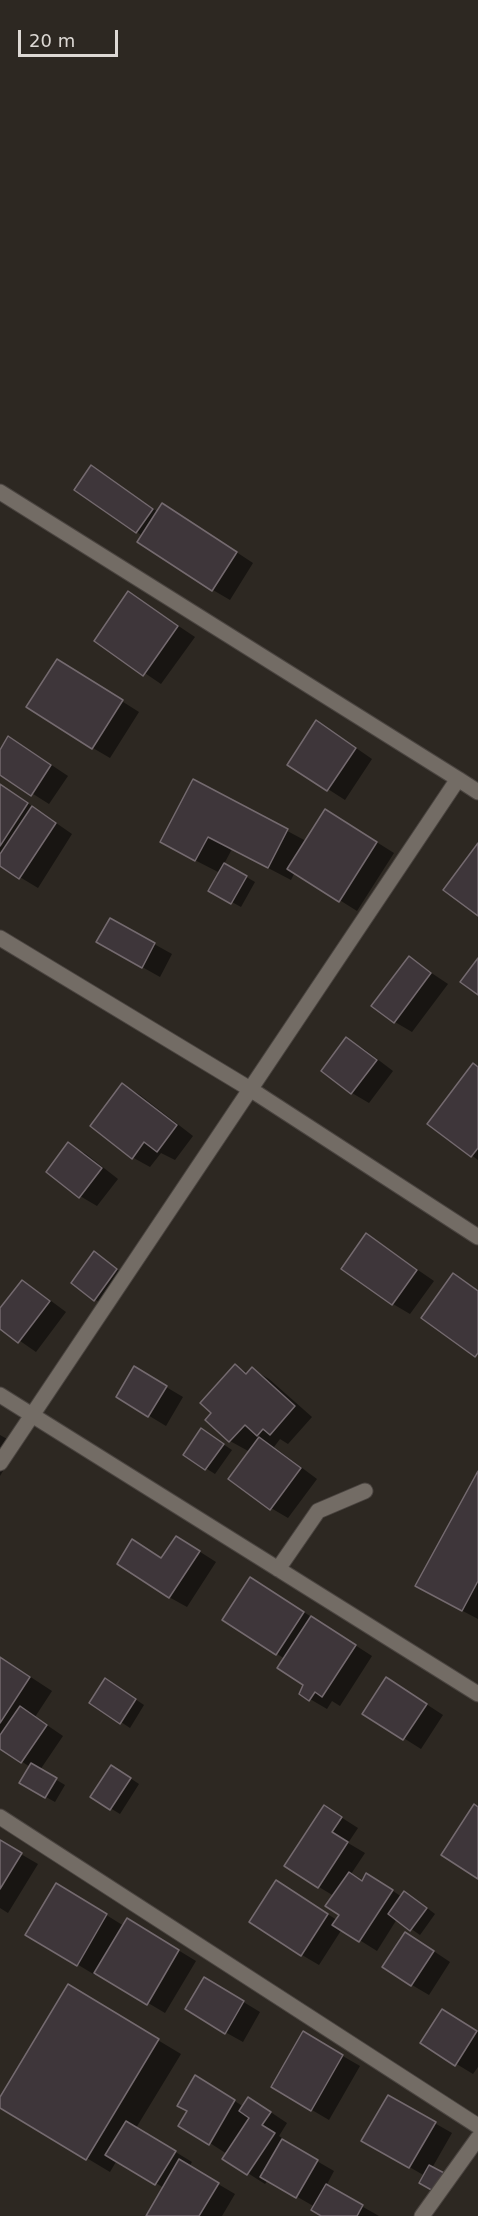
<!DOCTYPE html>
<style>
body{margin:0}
#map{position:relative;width:478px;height:2216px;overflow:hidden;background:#2d2822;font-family:"DejaVu Sans",sans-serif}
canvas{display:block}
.scale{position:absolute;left:18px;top:30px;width:100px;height:27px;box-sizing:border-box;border:3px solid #ddd9d5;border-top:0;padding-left:8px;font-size:18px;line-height:21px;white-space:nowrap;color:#ddd9d5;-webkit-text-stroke:4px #2d2822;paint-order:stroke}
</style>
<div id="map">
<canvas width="478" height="2216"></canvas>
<div class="scale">20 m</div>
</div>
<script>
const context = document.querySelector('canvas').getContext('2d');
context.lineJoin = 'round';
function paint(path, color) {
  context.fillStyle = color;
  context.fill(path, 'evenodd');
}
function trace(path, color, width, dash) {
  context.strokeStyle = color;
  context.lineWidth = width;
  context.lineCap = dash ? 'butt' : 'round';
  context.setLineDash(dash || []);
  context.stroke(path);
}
const shadow = new Path2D(`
 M91,467L158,512L180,515L253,563L230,600L213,590L137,532Z
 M129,593L195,637L161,684L96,640Z
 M74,671L139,712L110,758L93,748Z
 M333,732L372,759L345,800L289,764Z
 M26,748L68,776L49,804L0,773V752Z
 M194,781L306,841L343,821L394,853L357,911L295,872L291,880L232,849L224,864L255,882L241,907L210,890L220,873L185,855Z
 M0,784L72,834L38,888L0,865Z
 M111,920L172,954L160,977L98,942Z
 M409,958L448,984L412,1032L395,1022Z
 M347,1039L364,1049L393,1071L369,1103L352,1093L323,1071Z
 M478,1067V1160L429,1124Z
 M123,1085L140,1095L193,1136L175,1160L161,1153L150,1167L132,1157Z
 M69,1144L86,1154L118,1179L97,1206L80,1196Z
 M367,1235L434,1281L410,1314L393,1304Z
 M95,1253L125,1275L103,1304L94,1299Z
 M22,1282L39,1292L66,1312L36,1352L0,1327V1311Z
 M236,1366L248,1373L252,1369L269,1379L312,1417L288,1444L280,1439L274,1447L317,1479L288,1518L271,1508L250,1452L230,1441L207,1420L214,1413Z
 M134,1368L183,1397L166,1426L118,1397Z
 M0,1435L18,1445L0,1476Z
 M211,1436L232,1450L215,1474L185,1455Z
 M478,1474V1619L440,1599Z
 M133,1541L162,1559L194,1548L216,1562L187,1607L169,1597Z
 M268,1589L372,1656L340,1706L332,1701L327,1709L310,1699L305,1685L285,1659L224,1620Z
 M0,1657L52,1691L35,1717L63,1736L40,1770L65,1785L55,1802L21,1783L30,1767L0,1747Z
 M114,1685L144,1705L130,1728L121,1722Z
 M403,1689L443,1715L421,1749L364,1713Z
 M121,1772L139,1784L120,1814L92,1797Z
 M325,1807L358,1828L348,1843L365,1853L351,1874L363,1882L384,1885L402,1897L414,1898L435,1914L420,1935L397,1919L377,1951L342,1929L319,1965L302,1955L276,1882L337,1920L341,1915L334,1896L319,1887Z
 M0,1842L38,1864L8,1913L0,1908Z
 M74,1895L124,1926L145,1930L196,1961L165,2013L96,1972L95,1975L27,1934Z
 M423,1944L450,1962L429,1995L412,1985Z
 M222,1989L260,2012L243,2042L225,2032Z
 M91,2000L181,2054L136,2128L192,2162L189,2167L235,2194L222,2216H147L164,2188L117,2160L110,2172L0,2106V2100Z
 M460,2021L478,2032V2067L473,2074L422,2043Z
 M303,2033L360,2066L329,2120L273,2087Z
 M213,2087L244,2107L266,2109L287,2123L279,2136L292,2145L291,2146L334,2171L326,2186L379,2216H324L315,2207L268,2180L265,2184L224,2158L227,2154L210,2143Z
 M389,2097L452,2133L432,2168L425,2176L363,2140Z`);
const building = new Path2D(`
 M91,465L153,509L136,533L74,490Z
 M162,503L237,552L212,591L137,542Z
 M128,591L178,626L143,676L94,641Z
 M57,659L123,700L92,749L26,707Z
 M316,720L356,748L327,791L287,765Z
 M8,736L51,765L31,796L0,775V750Z
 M193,779L288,829L268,868L208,837L195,861L160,842Z
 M0,784L28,803L0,846Z
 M32,806L56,823L19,879L0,866V854Z
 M325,809L377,842L339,902L287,869Z
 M478,843V916L443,890Z
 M224,863L247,876L231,904L208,891Z
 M110,918L155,943L142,968L96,942Z
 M409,956L431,973L394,1023L371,1006Z
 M478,958V995L460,982Z
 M346,1037L377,1060L351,1094L321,1071Z
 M473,1063L478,1067V1148L471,1157L427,1124Z
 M122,1083L177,1125L157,1152L144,1142L132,1159L90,1126Z
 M68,1142L102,1168L79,1198L46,1172Z
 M366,1233L417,1270L392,1305L341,1269Z
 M94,1251L117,1269L94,1301L71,1283Z
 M453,1273L478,1291V1353L475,1357L421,1318Z
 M22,1280L50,1301L18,1343L0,1329V1308Z
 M235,1364L246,1374L252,1367L295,1406L270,1435L263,1429L257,1436L245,1425L229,1442L205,1420L211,1413L200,1403Z
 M134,1366L167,1386L148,1417L116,1397Z
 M201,1428L224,1444L205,1470L183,1455Z
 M259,1437L301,1468L270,1510L228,1479Z
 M478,1471V1581L462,1611L415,1586Z
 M176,1536L200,1551L169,1598L117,1564L132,1539L161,1558Z
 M250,1577L304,1612L276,1655L222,1620Z
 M311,1616L356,1645L322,1697L315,1692L309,1701L299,1694L303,1685L277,1668Z
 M0,1657L30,1677L0,1723Z
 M386,1677L427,1704L403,1740L362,1714Z
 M105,1678L136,1699L120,1724L89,1703Z
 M20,1706L47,1725L21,1763L0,1749V1735Z
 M31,1763L57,1778L45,1798L19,1783Z
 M111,1765L131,1778L110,1810L90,1797Z
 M474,1804L478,1807V1879L441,1855Z
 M324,1805L342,1817L332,1832L348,1842L318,1888L284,1866Z
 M0,1840L22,1853L0,1889Z
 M349,1872L362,1881L366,1873L393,1890L359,1942L332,1925L339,1915L325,1906Z
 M276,1880L328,1914L301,1956L249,1922Z
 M56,1883L107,1914L77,1966L25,1935Z
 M404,1891L427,1908L410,1931L388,1914Z
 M127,1918L179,1950L147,2005L94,1973Z
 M405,1932L434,1951L411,1986L382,1967Z
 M204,1977L244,2001L225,2034L185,2009Z
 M68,1984L159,2039L86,2160L0,2108V2097Z
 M442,2009L477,2031L455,2066L420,2043Z
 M303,2031L343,2055L311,2111L271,2087Z
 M195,2075L235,2100L209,2145L178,2126L187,2111L177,2106Z
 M388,2095L436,2122L409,2168L361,2141Z
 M248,2097L271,2112L262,2125L275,2133L247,2175L222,2159L249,2118L239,2111Z
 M126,2121L176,2151L155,2185L105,2155Z
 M282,2139L318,2160L296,2198L260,2177Z
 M179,2159L219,2183L199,2216H146Z
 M429,2165L446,2174L435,2192L419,2183Z
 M326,2184L363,2205L357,2216H321L311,2210Z`);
const minor = new Path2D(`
 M0,492L458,779
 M0,938L250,1089L478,1237
 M0,1395L478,1694
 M0,1463L458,779L478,792
 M278,1569L318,1511L365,1491
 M0,1817L478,2126
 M422,2216L478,2138`);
paint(shadow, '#0007');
paint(building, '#3e363a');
trace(building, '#746a6f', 1.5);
trace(minor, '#4a4440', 17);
trace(minor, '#736c65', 15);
</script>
